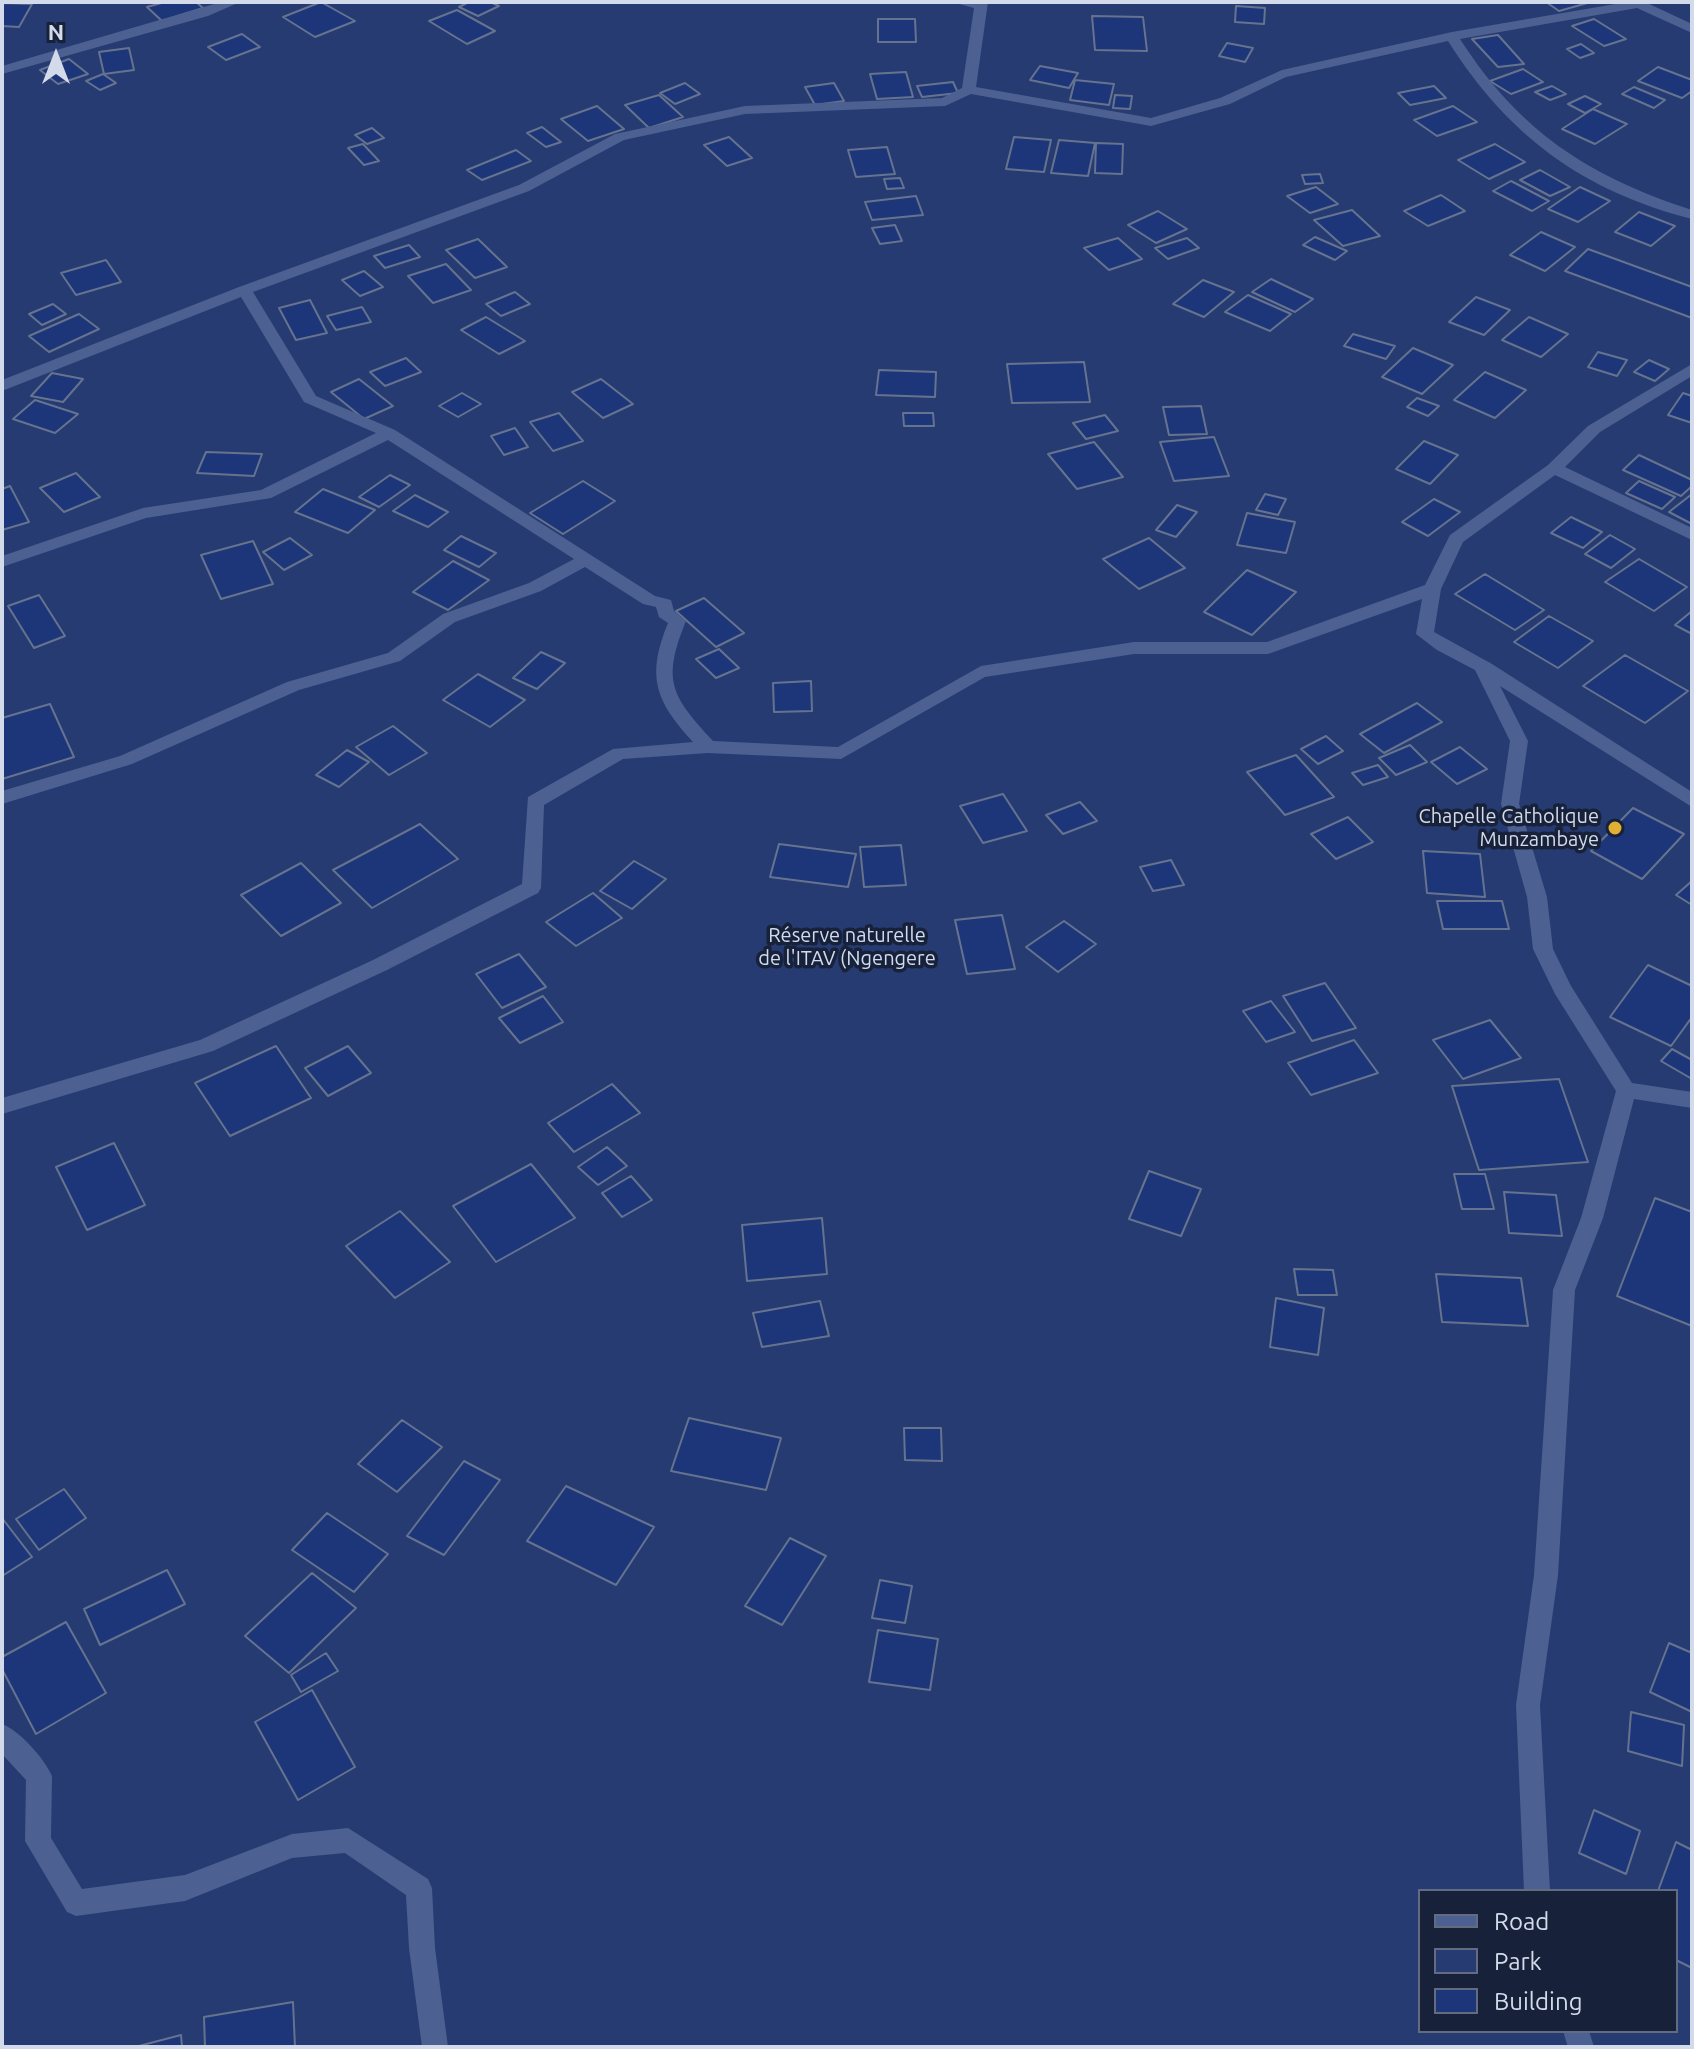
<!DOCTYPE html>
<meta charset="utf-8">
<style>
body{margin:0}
#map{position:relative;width:1694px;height:2049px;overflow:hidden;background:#172139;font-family:Ubuntu,sans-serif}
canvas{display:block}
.frame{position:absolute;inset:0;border:4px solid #d3daea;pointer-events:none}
.legend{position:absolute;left:1418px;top:1889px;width:260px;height:144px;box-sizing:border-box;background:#172139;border:2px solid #626b80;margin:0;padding:10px 14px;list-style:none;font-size:24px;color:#d3daea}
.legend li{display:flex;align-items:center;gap:16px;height:40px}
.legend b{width:40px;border:2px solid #626b80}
.north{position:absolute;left:16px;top:16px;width:80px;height:80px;-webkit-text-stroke:6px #172139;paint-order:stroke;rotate:0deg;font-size:22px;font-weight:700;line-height:32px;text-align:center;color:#d3daea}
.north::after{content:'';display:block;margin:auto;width:28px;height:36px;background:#d3daea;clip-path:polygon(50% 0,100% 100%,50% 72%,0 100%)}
</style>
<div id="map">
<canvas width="1694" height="2049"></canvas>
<div class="frame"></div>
<ul class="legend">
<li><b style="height:10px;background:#4c6191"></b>Road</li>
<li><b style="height:22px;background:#263b71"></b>Park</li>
<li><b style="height:22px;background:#1d3579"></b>Building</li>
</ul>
<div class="north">N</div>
</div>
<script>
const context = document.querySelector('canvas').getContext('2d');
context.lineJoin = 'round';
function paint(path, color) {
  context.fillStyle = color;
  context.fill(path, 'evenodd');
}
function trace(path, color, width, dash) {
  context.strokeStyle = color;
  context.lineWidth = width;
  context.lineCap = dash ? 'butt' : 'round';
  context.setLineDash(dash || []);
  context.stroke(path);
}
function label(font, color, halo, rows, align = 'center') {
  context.font = font + ' Ubuntu,sans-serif';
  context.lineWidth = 7;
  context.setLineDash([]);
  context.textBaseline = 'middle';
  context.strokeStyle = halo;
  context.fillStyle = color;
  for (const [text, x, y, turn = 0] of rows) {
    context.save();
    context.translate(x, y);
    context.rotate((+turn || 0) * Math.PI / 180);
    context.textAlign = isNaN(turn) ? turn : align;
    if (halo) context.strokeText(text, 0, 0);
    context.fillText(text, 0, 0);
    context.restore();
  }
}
const green = new Path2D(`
 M2,2H1692V2047H2ZM1420,1891H1676V2031H1420Z`);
const building = new Path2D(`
 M165,2H196L203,8L162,21L147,7Z
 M321,2L355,21L315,37L283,17Z
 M469,2H490L499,6L478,16L459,7Z
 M1546,2H1591L1559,11Z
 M2,3L32,4L19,27L2,26Z
 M1236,6L1265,8L1264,24L1235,22Z
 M457,10L495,31L467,44L429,21Z
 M1092,16L1143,17L1147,51L1095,50Z
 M878,19H915L916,42H878Z
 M1594,19L1626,39L1604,46L1572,26Z
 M242,34L260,47L226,60L208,47Z
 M1498,35L1524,64L1498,67L1472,39Z
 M1227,43L1253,48L1245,62L1219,56Z
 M1581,44L1594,53L1580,58L1567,49Z
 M129,48L134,70L104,74L99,52Z
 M69,59L88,74L58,84L40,70Z
 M1040,66L1078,73L1069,88L1030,80Z
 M1658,67L1692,80V91L1682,98L1638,81Z
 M1523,69L1543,82L1511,94L1490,81Z
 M906,72L913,97L877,99L870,74Z
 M103,74L116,83L100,90L86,81Z
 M1075,80L1114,84L1109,105L1070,100Z
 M953,82L958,93L922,97L917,86Z
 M685,83L700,94L675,104L660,93Z
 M834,83L844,101L815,105L805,87Z
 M1434,86L1446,98L1410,105L1398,93Z
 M1552,86L1566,94L1550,100L1535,92Z
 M1634,87L1665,100L1654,108L1622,94Z
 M659,95L683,117L649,128L625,105Z
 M1115,95L1132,96L1130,109L1113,108Z
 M1585,96L1601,104L1585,113L1568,104Z
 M597,106L624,129L588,141L561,119Z
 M1453,106L1477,122L1437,136L1414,120Z
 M1593,109L1627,124L1595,144L1562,129Z
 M542,127L561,142L546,147L527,133Z
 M372,128L384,138L367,144L355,135Z
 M729,137L752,158L727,166L704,145Z
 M1014,137L1051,140L1044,172L1006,169Z
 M1059,140L1095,143L1088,176L1051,173Z
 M1096,143L1123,144L1122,174L1095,173Z
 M363,144L379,161L364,165L348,148Z
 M1495,144L1525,162L1489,179L1458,160Z
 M887,147L895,174L856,177L848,150Z
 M516,150L531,161L482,180L467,170Z
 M1540,170L1570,187L1550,196L1520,180Z
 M1320,174L1323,183L1305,184L1302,175Z
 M900,178L904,188L887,189L884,179Z
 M1511,181L1549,201L1532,211L1493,191Z
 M1316,187L1338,204L1310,213L1287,196Z
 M1580,187L1610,201L1578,222L1548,209Z
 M1441,195L1465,211L1428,226L1404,211Z
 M916,196L923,215L872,220L865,202Z
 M1352,210L1380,236L1343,246L1314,220Z
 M1158,211L1187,229L1156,243L1128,225Z
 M1639,212L1675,226L1651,246L1615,232Z
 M895,225L902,241L880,244L872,228Z
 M1541,232L1575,247L1545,271L1510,255Z
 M1315,237L1347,251L1335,260L1303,245Z
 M1118,238L1142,259L1109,270L1084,248Z
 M1187,238L1199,248L1168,259L1155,248Z
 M478,239L507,267L475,278L446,250Z
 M409,245L420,257L385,268L374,256Z
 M1588,249L1692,287V318L1565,271Z
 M106,260L121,282L76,295L61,273Z
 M446,264L471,290L433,303L408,276Z
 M364,271L383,287L360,296L342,280Z
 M1271,279L1313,299L1295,312L1252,292Z
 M1203,280L1234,292L1204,317L1173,304Z
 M515,292L530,304L501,316L486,304Z
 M1248,295L1291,314L1270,331L1225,312Z
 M1476,297L1510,310L1484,335L1449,322Z
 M310,300L327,333L296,340L279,308Z
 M53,304L66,314L42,325L29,314Z
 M362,307L371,322L336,330L327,316Z
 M79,314L99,329L49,352L29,336Z
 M486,317L525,341L499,354L461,330Z
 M1529,317L1568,334L1541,357L1502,340Z
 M1353,334L1395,346L1386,359L1344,346Z
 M1413,348L1453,365L1422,394L1382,377Z
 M1598,352L1627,360L1617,376L1588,367Z
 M406,358L421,372L385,386L370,372Z
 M1649,360L1669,369L1655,381L1634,372Z
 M1084,362L1090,402L1012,403L1007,364Z
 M879,370L936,372L935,397L876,395Z
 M1485,372L1526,390L1495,418L1454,400Z
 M52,373L83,379L63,402L31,396Z
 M359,379L393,406L364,419L331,392Z
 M601,379L633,404L603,418L572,392Z
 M462,393L481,404L458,417L439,406Z
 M1683,393L1692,396V423L1668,415Z
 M1417,398L1439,406L1428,416L1407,407Z
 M35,400L78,414L55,433L13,419Z
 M1201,406L1207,434L1169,435L1163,407Z
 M559,413L583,441L553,451L530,422Z
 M903,413H933L934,426H904Z
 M1105,415L1118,431L1086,439L1073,423Z
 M515,428L528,447L504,455L491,436Z
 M1214,437L1229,476L1174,481L1160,442Z
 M1424,441L1458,455L1430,484L1396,469Z
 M1094,442L1123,477L1077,489L1048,454Z
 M206,452L262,454L254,476L197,473Z
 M1639,455L1692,480V486L1681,496L1623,470Z
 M76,473L100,497L64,512L40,488Z
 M390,475L410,485L379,507L359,497Z
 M583,481L615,501L563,534L530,513Z
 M1639,481L1675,497L1662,509L1626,493Z
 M10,486L29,522L2,530V489Z
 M323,489L375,510L348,533L295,512Z
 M1265,494L1286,499L1278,515L1256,510Z
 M1692,494V524L1669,512Z
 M415,495L448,512L428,527L393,511Z
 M1434,499L1460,512L1428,536L1402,522Z
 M1177,505L1197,512L1176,537L1156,530Z
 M1247,513L1295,522L1286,553L1237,545Z
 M1571,517L1602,532L1583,548L1551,533Z
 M1610,535L1635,549L1611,568L1585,554Z
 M461,536L496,553L479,567L444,550Z
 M290,538L312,555L284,570L263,552Z
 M1149,538L1185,568L1139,589L1103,559Z
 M253,541L273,584L221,599L201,555Z
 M1639,559L1687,587L1654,611L1605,582Z
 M453,561L489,580L448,610L413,592Z
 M1247,570L1296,592L1252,635L1204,612Z
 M1485,574L1544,610L1515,630L1455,594Z
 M39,595L65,636L34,648L8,606Z
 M704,598L744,633L716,647L676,611Z
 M1692,611V634L1675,625Z
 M1549,616L1593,641L1558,668L1514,642Z
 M719,649L739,668L716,678L696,659Z
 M541,652L565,663L537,689L513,678Z
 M1625,655L1688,691L1645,723L1583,686Z
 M478,674L525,700L490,727L443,700Z
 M811,681L812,711L774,712L773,683Z
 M1417,703L1442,722L1384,753L1360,734Z
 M50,704L74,757L2,779V718Z
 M393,726L427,753L389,775L356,747Z
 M1326,736L1343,751L1318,764L1301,749Z
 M1410,745L1427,762L1396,775L1379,758Z
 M1460,747L1487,769L1457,784L1431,762Z
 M347,750L369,762L339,787L316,775Z
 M1296,755L1334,797L1285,815L1247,772Z
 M1378,765L1388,777L1363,785L1352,773Z
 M1003,794L1027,831L983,843L960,806Z
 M1080,802L1097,821L1063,834L1046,815Z
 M1633,808L1684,834L1642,879L1591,851Z
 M1348,817L1373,842L1336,859L1311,834Z
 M420,824L458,859L372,908L333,870Z
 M779,844L856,854L848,887L770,877Z
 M901,845L906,885L864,887L860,847Z
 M1423,851L1480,854L1485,897L1427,893Z
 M1171,860L1184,885L1153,891L1140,867Z
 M634,861L666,879L632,909L600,891Z
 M301,863L341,903L281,936L241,895Z
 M1692,881V905L1676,895Z
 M593,893L622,918L576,946L546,922Z
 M1437,901H1502L1509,929H1443Z
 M1002,915L1015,969L967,974L955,920Z
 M1064,921L1096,944L1058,972L1026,947Z
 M519,954L546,987L502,1008L476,974Z
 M1648,965L1692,986V1017L1671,1046L1610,1017Z
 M1325,983L1356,1028L1312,1041L1283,996Z
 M543,996L563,1022L520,1043L499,1018Z
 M1271,1001L1295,1032L1266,1042L1243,1011Z
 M1490,1020L1521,1058L1463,1079L1433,1040Z
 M1354,1040L1378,1073L1311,1095L1288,1063Z
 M276,1046L311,1098L230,1136L195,1083Z
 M348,1046L371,1073L328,1096L305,1068Z
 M1672,1049L1692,1060V1079L1661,1061Z
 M1559,1079L1588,1162L1479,1170L1452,1086Z
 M612,1084L640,1113L574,1152L548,1123Z
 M114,1143L145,1205L87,1230L56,1167Z
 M607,1147L627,1166L598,1185L578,1167Z
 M531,1164L575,1218L496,1262L453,1206Z
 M1149,1171L1201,1189L1181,1236L1129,1219Z
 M1454,1174H1485L1494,1209H1462Z
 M631,1176L652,1200L622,1217L602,1193Z
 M1504,1192L1556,1195L1562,1236L1509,1233Z
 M1655,1198L1692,1212V1326L1617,1296Z
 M400,1211L450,1262L395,1298L346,1246Z
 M822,1218L827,1274L747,1281L742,1225Z
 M1294,1269L1333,1270L1337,1295H1298Z
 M1436,1274L1521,1278L1528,1326L1442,1322Z
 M1276,1298L1324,1308L1318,1355L1270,1347Z
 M820,1301L829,1336L762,1347L753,1313Z
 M689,1418L781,1438L766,1490L671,1471Z
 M402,1420L442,1447L397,1492L358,1464Z
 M904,1428H941L942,1461L905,1460Z
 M464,1461L500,1480L444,1555L407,1536Z
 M566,1486L654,1527L616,1585L527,1541Z
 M64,1489L86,1518L39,1550L16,1519Z
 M327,1513L388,1554L354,1592L292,1550Z
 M2,1518L32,1557L2,1576Z
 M790,1538L826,1556L782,1625L745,1606Z
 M167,1570L185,1604L100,1645L84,1609Z
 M312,1573L356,1608L289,1673L245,1636Z
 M880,1580L912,1586L905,1623L872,1618Z
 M66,1622L106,1693L36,1734L2,1669V1657Z
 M878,1630L938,1639L930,1690L869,1682Z
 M1669,1643L1692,1653V1712L1650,1692Z
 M326,1653L338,1671L301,1692L291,1675Z
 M312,1690L355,1767L298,1800L255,1722Z
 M1631,1712L1684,1725L1682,1766L1628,1751Z
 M1594,1810L1640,1831L1626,1874L1579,1853Z
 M1676,1842L1692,1850V1968L1676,1960V1891H1658Z
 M293,2002L295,2047H205L204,2017Z
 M181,2035L182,2047H135Z`);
const street = new Path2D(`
 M221,2H240L208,16L2,74V66Z
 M952,2H988L976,87L1151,118L1220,98L1282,70L1452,32L1627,2H1645L1692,24V33L1637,8L1460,39C1520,132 1588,176 1692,210V219C1583,191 1508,136 1448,41L1286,77L1230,104L1151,126L971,94L945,106L745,114L624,140L529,191L253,292L316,396L395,430L655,596L671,600L674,611L686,621C661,682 672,696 713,741L838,747L981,666L1134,642H1267L1425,585L1450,535L1548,465L1588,426L1692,364V376L1600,432L1565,467L1692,528V540L1555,475L1463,542L1441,589L1434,632L1492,664L1692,792V807L1500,686L1528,741L1519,804L1547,897L1553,949L1571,986L1632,1083L1692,1092V1108L1634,1099L1603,1218L1575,1290L1558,1575L1540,1705L1550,1891H1524L1516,1705L1534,1575L1553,1290L1581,1218L1616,1091L1555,994L1533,949L1527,897L1501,804L1510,741L1475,670L1437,650L1416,634L1422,599L1268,654H1134L985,677L841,759L708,753L623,759L544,805L541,888L538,893L387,970L213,1051L2,1114V1098L200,1040L373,960L522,884L528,797L613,749L693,742C655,701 646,676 668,623L659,617L656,607L643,604L585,567L541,591L455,622L400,661L299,690L132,764L2,804V791L120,756L287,682L388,653L443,614L529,583L574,559L388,440L271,498L146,518L2,567V556L143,508L261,490L376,433L304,402L241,297L2,391V380L239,287L519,185L615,134L745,106L942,98L962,88L974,8Z
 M2,1724C20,1731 44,1758 52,1776L51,1838L82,1889L185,1875L292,1834L348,1828L428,1879L432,1888L435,1948L448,2047H422L409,1948L406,1895L345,1853L292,1858L185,1901L76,1916L67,1912L25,1841L26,1780L2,1754Z
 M1563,2031H1589L1594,2047H1568Z`);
const markers = [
 [1615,828,8,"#e0b034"]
];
const poiNames = [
 ["Chapelle Catholique",1599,816],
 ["Munzambaye",1599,839]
];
const parkNames = [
 ["Réserve naturelle",847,935],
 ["de l'ITAV (Ngengere",847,958]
];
paint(green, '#263b71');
paint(building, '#1d3579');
trace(building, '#66738f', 2);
paint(street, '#4c6191');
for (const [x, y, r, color] of markers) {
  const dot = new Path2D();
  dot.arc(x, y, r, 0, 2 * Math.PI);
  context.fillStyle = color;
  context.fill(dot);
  trace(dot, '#172139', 3);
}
label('20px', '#d3daea', '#172139', poiNames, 'right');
label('20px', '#d1dbef', '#172139', parkNames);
</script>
